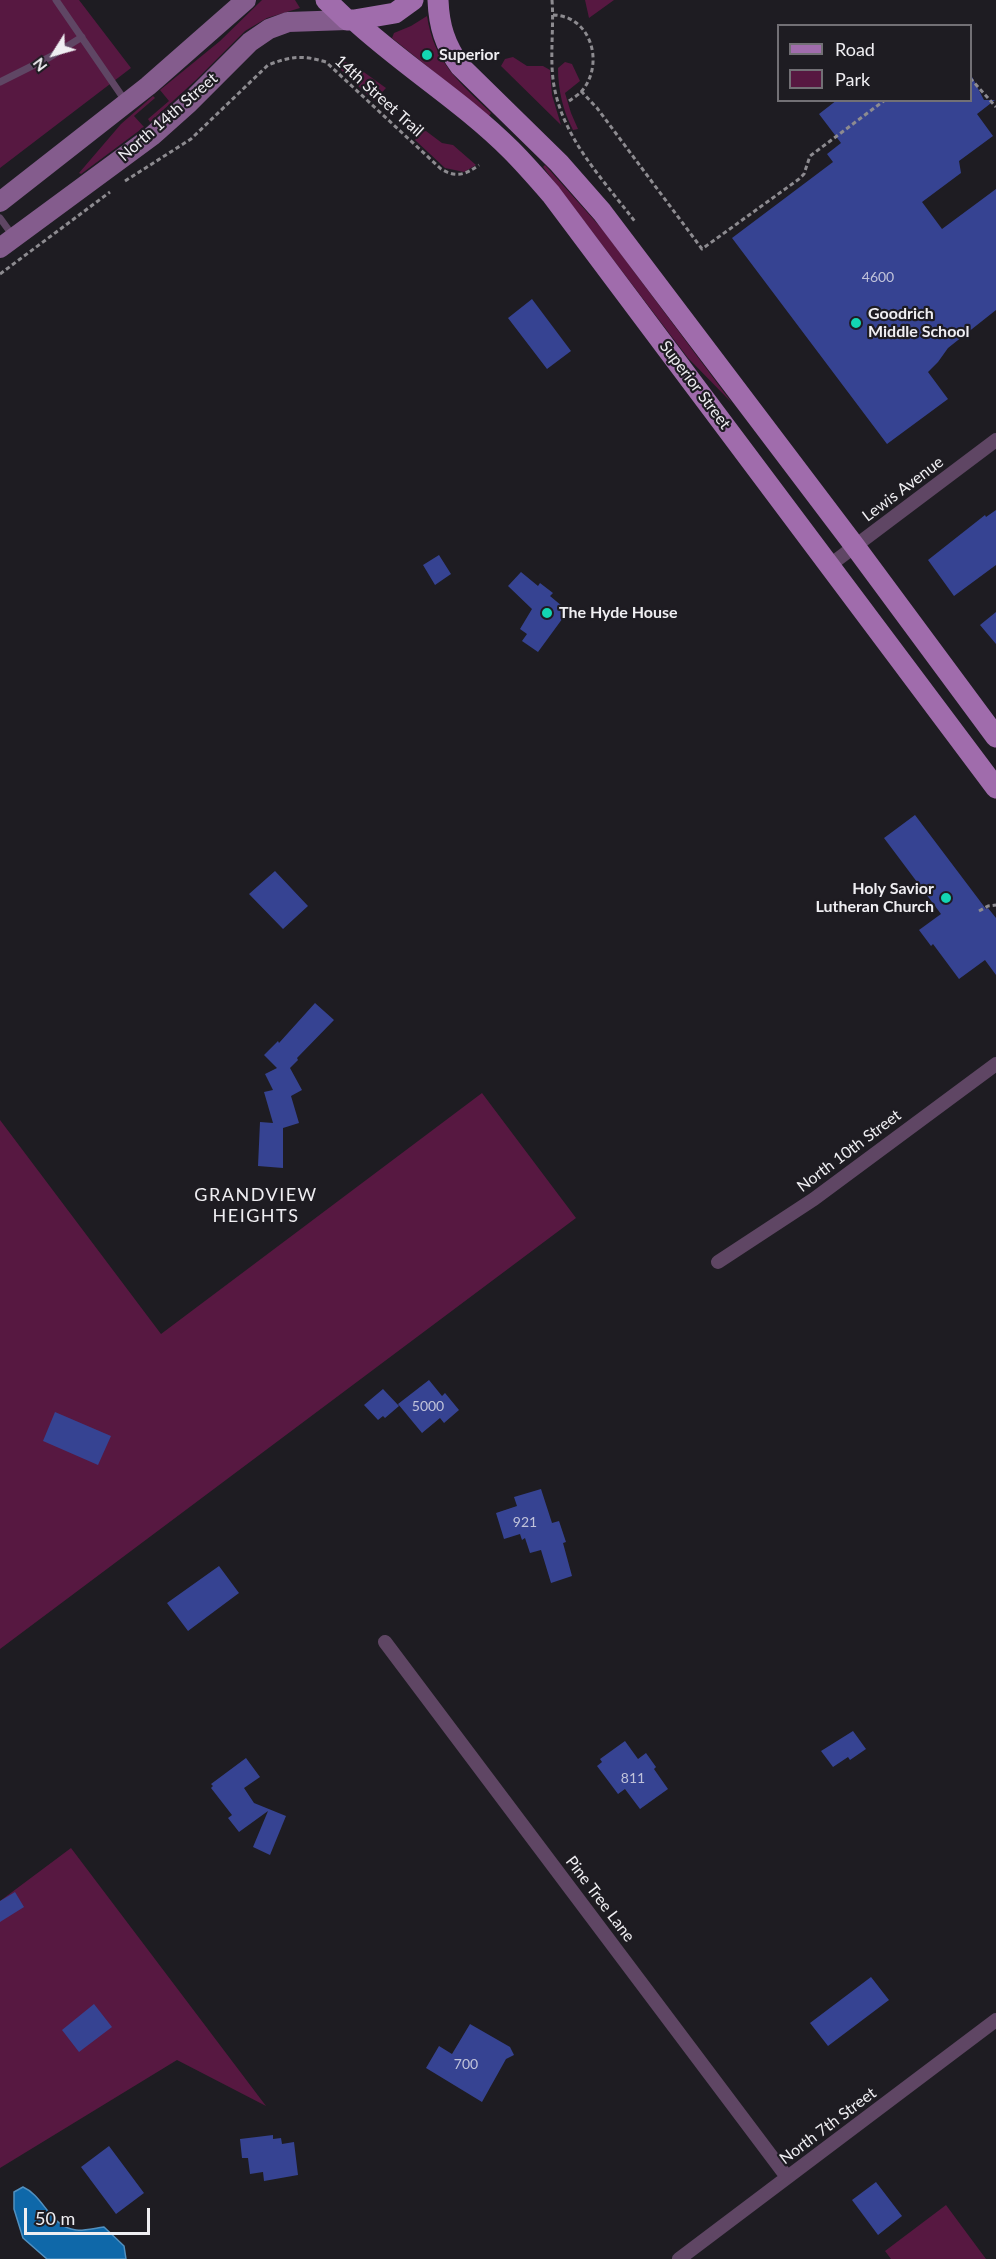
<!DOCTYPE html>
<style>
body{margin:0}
#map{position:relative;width:996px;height:2259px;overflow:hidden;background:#1e1c22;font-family:Lato,sans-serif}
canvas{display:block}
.legend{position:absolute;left:777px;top:24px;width:195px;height:78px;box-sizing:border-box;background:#1e1c22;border:2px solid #727075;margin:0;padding:8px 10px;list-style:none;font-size:18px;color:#efeef2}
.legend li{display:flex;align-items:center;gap:12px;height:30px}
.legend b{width:30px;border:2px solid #727075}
.north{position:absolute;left:24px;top:24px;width:60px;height:60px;-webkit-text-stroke:4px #1e1c22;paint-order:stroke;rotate:233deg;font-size:16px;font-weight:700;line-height:24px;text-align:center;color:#efeef2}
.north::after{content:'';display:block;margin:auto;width:21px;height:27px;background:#efeef2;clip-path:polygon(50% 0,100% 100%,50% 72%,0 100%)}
.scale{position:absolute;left:24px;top:2208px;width:126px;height:27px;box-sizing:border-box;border:3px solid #efeef2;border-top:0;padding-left:8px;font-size:18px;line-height:21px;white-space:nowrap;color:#efeef2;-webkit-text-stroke:4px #1e1c22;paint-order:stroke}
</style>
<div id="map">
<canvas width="996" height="2259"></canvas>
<ul class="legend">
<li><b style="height:8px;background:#a06cac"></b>Road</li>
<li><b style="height:16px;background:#571841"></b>Park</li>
</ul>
<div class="north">N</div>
<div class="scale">50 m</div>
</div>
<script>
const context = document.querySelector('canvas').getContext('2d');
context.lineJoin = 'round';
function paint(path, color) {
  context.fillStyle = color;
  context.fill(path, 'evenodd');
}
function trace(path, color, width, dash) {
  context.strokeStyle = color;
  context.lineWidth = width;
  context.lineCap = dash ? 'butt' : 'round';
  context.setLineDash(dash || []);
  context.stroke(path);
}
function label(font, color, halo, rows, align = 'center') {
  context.font = font + ' Lato,sans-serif';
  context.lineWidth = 4.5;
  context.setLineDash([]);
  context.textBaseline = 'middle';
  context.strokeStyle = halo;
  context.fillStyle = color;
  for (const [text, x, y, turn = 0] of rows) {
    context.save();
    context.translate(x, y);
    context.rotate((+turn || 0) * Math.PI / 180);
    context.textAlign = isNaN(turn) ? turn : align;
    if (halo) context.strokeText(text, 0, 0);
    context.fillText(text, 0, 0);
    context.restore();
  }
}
const green = new Path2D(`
 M0,0H79L131,68L0,168Z
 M262,0H295L300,8L267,18L245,31L196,80L150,122L148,119L169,101L160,90L220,41Z
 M585,0H614L589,18Z
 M427,16C434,62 459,82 491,113L489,116L392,38L394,33L411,26Z
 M513,57L527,66H543L550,70L552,95L561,125L501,66L505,59Z
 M342,61L354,65L386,88L374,101L339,68L337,63Z
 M565,62L572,64L580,81L565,93L571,113L578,129L573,130C563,111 558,90 558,68Z
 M153,96L155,98L134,116L144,127L81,174L79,173L121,124Z
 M426,131L442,143L453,145L476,165L464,172L445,168L415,140L420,132Z
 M545,165L603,230L732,403L688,358L543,167Z
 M482,1093L576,1218L0,1649V1120L161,1334Z
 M71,1848L266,2106L177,2060L0,2168V1901Z
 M946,2205L986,2259H891L885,2251Z`);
const water = new Path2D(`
 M23,2187C44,2196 50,2227 76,2230C84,2231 95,2228 104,2227L124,2246L126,2259H47L23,2238L14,2209V2192Z`);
const building = new Path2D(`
 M970,73L984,100H995L977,114L993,136L959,161L961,173L922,202L942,229L996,189V310L948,348L938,362L928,372L948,399L887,444L732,238L833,162L827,154L841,143L819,114L837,100H970Z
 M532,299L571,351L547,369L508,318Z
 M996,510V565L954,596L928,560L985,515L986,517Z
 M439,555L451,574L435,585L423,565Z
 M521,572L538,586L540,583L553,593L550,596L568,611L538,652L522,641L527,634L520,629L532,609L508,586Z
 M996,612V644L980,625Z
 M915,815L986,909L988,908L996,918V975L985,960L959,979L933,944L931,946L919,930L941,914L884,838Z
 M275,871L308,906L283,929L249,894Z
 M315,1003L334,1020L297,1058L298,1060L290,1068L302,1090L291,1096L299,1123L283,1128V1168L258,1166L260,1122L273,1123L264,1092L273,1090L265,1074L277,1068L264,1055L278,1041L279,1043Z
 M429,1380L442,1396L445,1393L459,1410L444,1423L440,1418L422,1433L398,1404Z
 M383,1389L399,1406L385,1418L383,1416L378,1420L364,1405Z
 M55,1412L111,1436L98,1465L43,1441Z
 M541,1489L552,1523L559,1521L566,1542L563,1543L572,1576L551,1583L541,1550L530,1553L525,1538L522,1540L520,1534L504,1539L496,1513L517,1506L514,1497Z
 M219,1566L239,1593L188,1631L167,1603Z
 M853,1731L866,1749L850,1760L848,1757L833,1767L821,1751Z
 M625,1741L638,1759L646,1753L656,1767L654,1769L668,1789L640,1809L625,1789L618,1794L597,1766L602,1762L600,1759Z
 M246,1758L260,1777L244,1788L254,1803L286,1816L270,1855L253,1847L268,1811L239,1832L228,1818L232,1815L211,1788L213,1786L211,1784Z
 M15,1892L24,1907L0,1922V1901Z
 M871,1977L889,2000L828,2046L810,2023Z
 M94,2004L112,2027L79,2052L62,2030Z
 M470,2024L510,2047L514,2055L506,2059L482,2102L426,2068L439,2046L452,2054Z
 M273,2135V2139L281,2138L282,2144L294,2142L298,2175L264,2181L263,2172L250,2174L248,2158H242L240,2139Z
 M109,2146L144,2193L116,2214L81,2167Z
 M876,2182L902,2216L878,2235L852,2200Z`);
const path = new Path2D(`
 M552,0C554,26 550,53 553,79C560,136 603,179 636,223
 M553,15C592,16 605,65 581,92C578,95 573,98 569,101
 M970,78L996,107
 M581,91L597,108L702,249L799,179L804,174L810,156L885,100
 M125,181L191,139L268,65C291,56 303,55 326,62L441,169C456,178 465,175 479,165
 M0,274L110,192
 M979,911L988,906L996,905`);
const lane = new Path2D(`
 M56,0L126,102
 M0,82L50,57L82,37
 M0,218L13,236`);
const street = new Path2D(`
 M830,565L996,440
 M718,1262L814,1199L996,1064
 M385,1642L787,2177
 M679,2259L996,2020`);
const secondary = new Path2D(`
 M0,202L148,86L246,0
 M0,248L152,136L189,103L250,42L269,29L288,22L347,20`);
const primary = new Path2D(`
 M326,0L347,20H354L395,13L413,0
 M438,0C439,26 445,45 460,66L559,163L602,212L854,545L996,737
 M354,20C404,66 463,102 511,150C525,164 538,179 551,194L996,788`);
const markers = [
 [427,55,6,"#13d5b3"],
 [856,323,6,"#13d5b3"],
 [547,613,6,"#13d5b3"],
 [946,898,6,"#13d5b3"]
];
const numberNames = [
 ["4600",878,277],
 ["5000",428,1406],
 ["921",525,1522],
 ["811",633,1778],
 ["700",466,2064]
];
const poiNames = [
 ["Superior",439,55],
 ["Goodrich",868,314],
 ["Middle School",868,332],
 ["The Hyde House",559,613],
 ["Holy Savior",934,889,"right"],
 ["Lutheran Church",934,907,"right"]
];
const streetNames = [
 ["14th Street Trail",379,96,42],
 ["North 14th Street",168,117,-41],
 ["Superior Street",695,385,53],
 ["Lewis Avenue",903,489,-37],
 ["North 10th Street",849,1151,-37],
 ["Pine Tree Lane",600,1899,53],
 ["North 7th Street",828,2126,-37]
];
const neighbourhoodNames = [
 ["GRANDVIEW",256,1195],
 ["HEIGHTS",256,1216]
];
paint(green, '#571841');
paint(water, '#0f68a9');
trace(water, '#5290bf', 1.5);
paint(building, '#364392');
trace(path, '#8d8b90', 3, [4.5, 3]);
trace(lane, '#5f4664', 7);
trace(street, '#5f4664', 14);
trace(secondary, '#845c8d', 20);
trace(primary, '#a06cac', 21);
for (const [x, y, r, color] of markers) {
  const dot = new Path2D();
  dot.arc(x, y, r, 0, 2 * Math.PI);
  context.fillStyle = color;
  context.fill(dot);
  trace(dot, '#1e1c22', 2);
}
label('14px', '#c1c3da', null, numberNames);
label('bold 16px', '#efeef2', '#1e1c22', poiNames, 'left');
label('16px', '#efeef2', '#1e1c22', streetNames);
context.letterSpacing = '1.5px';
label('18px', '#efeef2', '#1e1c22', neighbourhoodNames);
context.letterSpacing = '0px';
</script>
